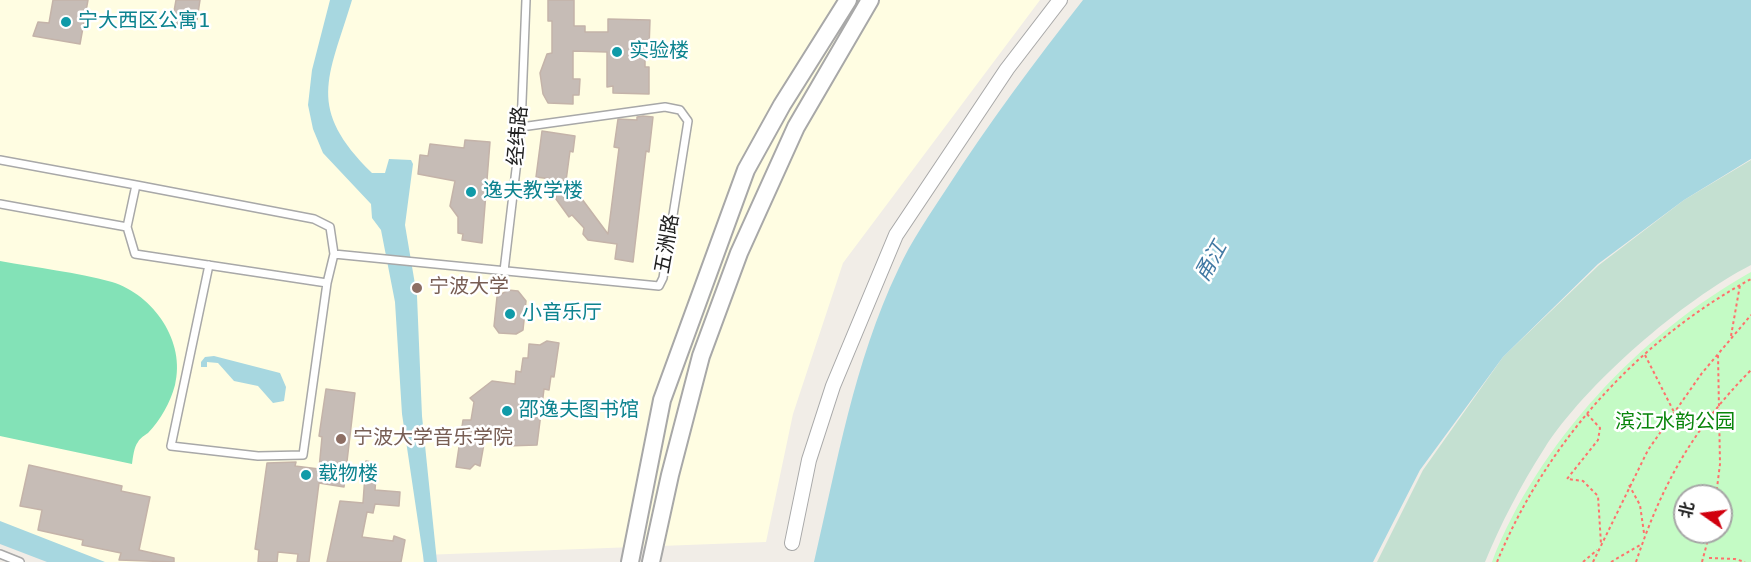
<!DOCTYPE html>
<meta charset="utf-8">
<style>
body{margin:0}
#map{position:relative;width:1751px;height:562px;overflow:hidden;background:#f1ede7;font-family:"DejaVu Sans","Noto Sans SC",sans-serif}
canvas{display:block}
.north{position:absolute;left:1673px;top:484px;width:60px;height:60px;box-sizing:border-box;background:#fff;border:2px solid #a6a6a6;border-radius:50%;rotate:284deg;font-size:16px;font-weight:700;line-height:24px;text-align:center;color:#212121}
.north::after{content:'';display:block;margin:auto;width:21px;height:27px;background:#d1000e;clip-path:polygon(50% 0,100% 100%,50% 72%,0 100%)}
</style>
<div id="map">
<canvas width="1751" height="562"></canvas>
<div class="north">北</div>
</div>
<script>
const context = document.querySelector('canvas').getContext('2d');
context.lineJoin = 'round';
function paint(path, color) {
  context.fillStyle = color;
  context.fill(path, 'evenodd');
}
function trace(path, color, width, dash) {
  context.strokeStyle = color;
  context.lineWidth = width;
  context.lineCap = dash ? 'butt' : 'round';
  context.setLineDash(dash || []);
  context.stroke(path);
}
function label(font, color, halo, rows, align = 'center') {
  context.font = font + ' "DejaVu Sans","Noto Sans SC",sans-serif';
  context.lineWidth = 5;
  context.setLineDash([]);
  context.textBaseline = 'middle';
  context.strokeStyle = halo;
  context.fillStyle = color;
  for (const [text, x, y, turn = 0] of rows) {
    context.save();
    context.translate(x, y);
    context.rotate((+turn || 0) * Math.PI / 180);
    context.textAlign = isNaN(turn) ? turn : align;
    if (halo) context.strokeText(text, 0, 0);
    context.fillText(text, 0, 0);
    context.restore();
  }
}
const education = new Path2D(`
 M0,0H1040L843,263L793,414L766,542L423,555V562H78L0,533Z`);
const wetland = new Path2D(`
 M1751,160V265C1683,300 1585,384 1544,449C1521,485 1501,523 1485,562H1377L1423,470L1503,357L1599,265L1684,200Z`);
const park = new Path2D(`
 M1751,272V562H1492C1538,443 1640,334 1751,272ZM1685,496H1721V532H1685Z`);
const pitch = new Path2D(`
 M0,261C37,268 76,272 112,282C154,295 186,342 175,385C170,403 161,419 148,433C145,435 140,438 138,442C134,447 133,457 132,464L0,436Z`);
const water = new Path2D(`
 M330,0H352C328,79 306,108 372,173H385L389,159L411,160L413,164L405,225L417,296L422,416L437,562H424L402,414L395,302L381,230L372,218L371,204L323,153L313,129L308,105L312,70Z
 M1083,0H1751V159L1684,200L1598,264L1503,357L1420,470L1373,562H814C837,464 854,362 898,270C911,241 930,214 947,188C989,123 1035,61 1083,0Z
 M214,356L280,373L286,387L284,401L273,403L258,386L234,381L218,363L207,362V367H201V362L205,357Z
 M0,521L105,562H47L0,544Z`);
const building = new Path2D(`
 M53,0H88L80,44L33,36L38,22L49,23Z
 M176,0H200L196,27L172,23Z
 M548,0H574V26H585V32H608V19L650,20L649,48L645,47V67H649V94L613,93V86L607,87V52L573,51V79H580L579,95H573V104L548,103L543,94L540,73L547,54L552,53V21H548Z
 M643,116L653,117L649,152L646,151L633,262L615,259L617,244L588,240L583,234L584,228L572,215L569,217L556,199L557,185L573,187L608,234L619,148L614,147L618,119L637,120V117Z
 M542,131L575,136L573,152L570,151L566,181L536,177Z
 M465,140L490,142L482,243L462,240L463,234L458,233V217L450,206L455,181L418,174L420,155L428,156L430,144L464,148Z
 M508,290L518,291L526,301L523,330L516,334L499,333L494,326L497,297Z
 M547,341L559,343L554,377L551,376L549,390L544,389L537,445L506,446L507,441L485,438L480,466L475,464L470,469L456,467L463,420H471L474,402L470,398L492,381L515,384L516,371L521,372L523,358H528L529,344L540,345Z
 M326,389L355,393L344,487L319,483L309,562H297L298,554L278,552L277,562H258L259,550L255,549L267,463L296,462L295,466L319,469L322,437L319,436Z
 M366,461L377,463L375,490L400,492L399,506L375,504L373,513L367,512L362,537L393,541L394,536L405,540L401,562H327L340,501L363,503Z
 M29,465L122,486L121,491L150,497L139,550L174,558V562L119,560L121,553L82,545L83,540L38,530L42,510L20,506Z`);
const path = new Path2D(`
 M1731,336L1740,285
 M1645,355L1674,412
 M1587,414L1600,428L1598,440L1567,479L1583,481L1598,496L1601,544
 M1629,485L1640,505L1644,533
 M1716,496L1720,464L1718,354
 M1709,558L1735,559L1745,562
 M1497,562C1546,443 1637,341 1751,279
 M1583,562L1597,550
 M1593,562L1648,450L1702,373L1751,315
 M1611,562L1642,544
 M1636,562C1662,484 1693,429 1751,370
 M1702,562L1710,532`);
const service = new Path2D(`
 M0,160L136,185
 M136,185L314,219L330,227L334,254L327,283L135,254L127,227Z
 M0,204L127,227
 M334,254L659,286L663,278L688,121L680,110L665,107L521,127
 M209,265L171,446L258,456L303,455L327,283
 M504,271L521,127L526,0
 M0,554L20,562`);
const minor = new Path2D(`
 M792,543L809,460L833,386L896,235L1007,69L1060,0`);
const tertiary = new Path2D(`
 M630,562L662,400L746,170L782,105L848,0
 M651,562L670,475L701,356L739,253L796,127L870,0`);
const markers = [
 [66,22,6,"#0f9aa8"],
 [617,52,6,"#0f9aa8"],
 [471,192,6,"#0f9aa8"],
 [417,288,6,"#8d6e63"],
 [510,314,6,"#0f9aa8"],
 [507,411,6,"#0f9aa8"],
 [341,439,6,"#8d6e63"],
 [306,475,6,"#0f9aa8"]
];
const cultureNames = [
 ["宁大西区公寓1",78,22],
 ["实验楼",629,52],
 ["逸夫教学楼",483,192],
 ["小音乐厅",522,314],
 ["邵逸夫图书馆",519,411],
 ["载物楼",318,475]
];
const streetNames = [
 ["经纬路",519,136,-85],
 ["五洲路",668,244,-80]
];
const educationNames = [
 ["宁波大学",429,288],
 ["宁波大学音乐学院",353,439]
];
const parkNames = [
 ["滨江水韵公园",1675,423]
];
const waterNames = [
 ["甬江",1212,262,-61]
];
paint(education, '#fffde2');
paint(wetland, '#c4e0d1');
paint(park, '#c4fbc5');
paint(pitch, '#83e2b7');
paint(water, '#a7d7e0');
paint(building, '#c6bcb6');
trace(building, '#c4b3a9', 1.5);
trace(service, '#a8a8a8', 10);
trace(minor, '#a8a8a8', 16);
trace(tertiary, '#a8a8a8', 20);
trace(path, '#fe716c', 2, [3, 3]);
trace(service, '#fff', 7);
trace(minor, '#fff', 14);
trace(tertiary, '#fff', 16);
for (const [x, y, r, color] of markers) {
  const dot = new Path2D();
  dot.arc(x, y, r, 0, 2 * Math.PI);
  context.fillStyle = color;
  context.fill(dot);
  trace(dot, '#fff', 2);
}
label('20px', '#0d838f', '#fff', cultureNames, 'left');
label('20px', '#212121', '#fff', streetNames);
label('20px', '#785e54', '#fff', educationNames, 'left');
label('20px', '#09850b', '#fff', parkNames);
label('italic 21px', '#437aa4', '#fff', waterNames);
</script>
